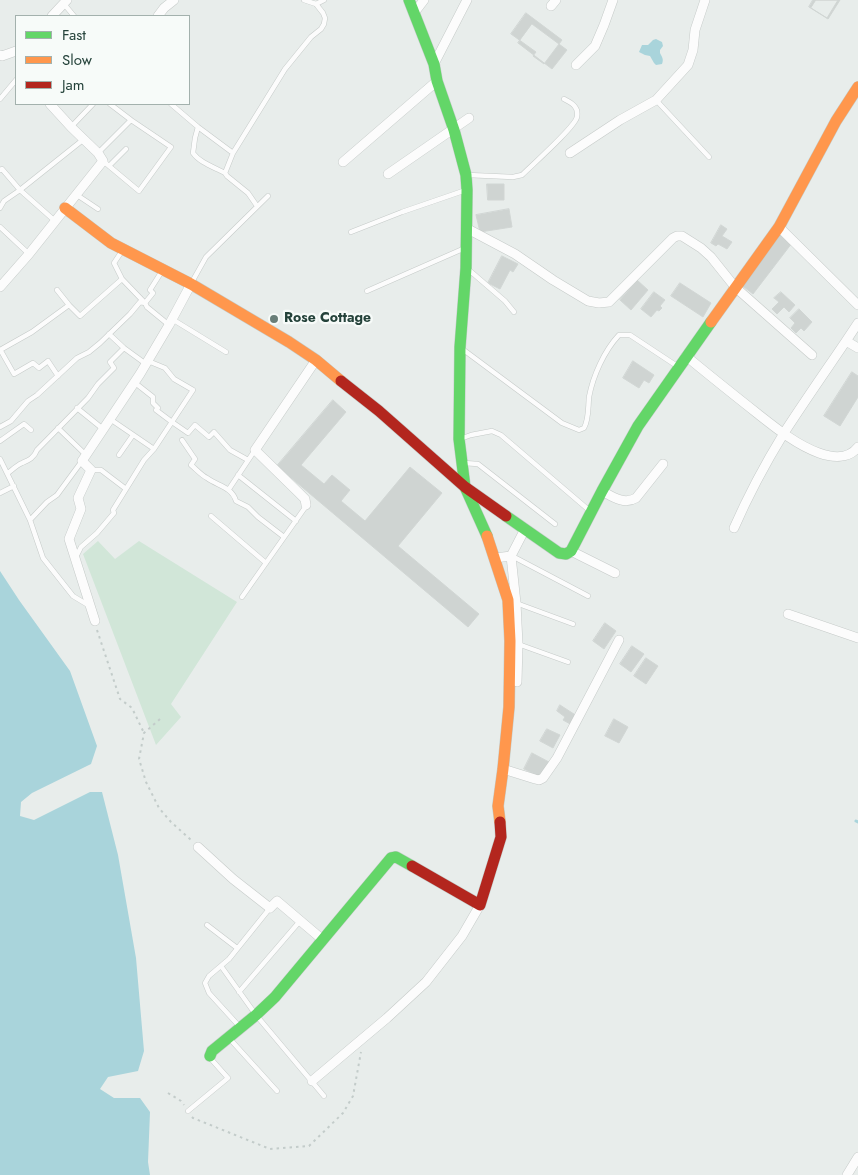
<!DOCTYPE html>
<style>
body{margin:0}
#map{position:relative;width:858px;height:1175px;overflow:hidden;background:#e8edeb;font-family:Jost,sans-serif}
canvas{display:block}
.legend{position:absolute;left:15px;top:15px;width:175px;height:90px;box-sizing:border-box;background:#f7fbf9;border:1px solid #a3b1ad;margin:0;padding:6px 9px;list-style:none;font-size:15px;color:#24423a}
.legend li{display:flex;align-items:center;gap:10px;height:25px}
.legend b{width:25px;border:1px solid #a3b1ad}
</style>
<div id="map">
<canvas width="858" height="1175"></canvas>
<ul class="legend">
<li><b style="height:6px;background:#63d668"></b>Fast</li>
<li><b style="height:6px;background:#ff974d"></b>Slow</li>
<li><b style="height:6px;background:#b3261e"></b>Jam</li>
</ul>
</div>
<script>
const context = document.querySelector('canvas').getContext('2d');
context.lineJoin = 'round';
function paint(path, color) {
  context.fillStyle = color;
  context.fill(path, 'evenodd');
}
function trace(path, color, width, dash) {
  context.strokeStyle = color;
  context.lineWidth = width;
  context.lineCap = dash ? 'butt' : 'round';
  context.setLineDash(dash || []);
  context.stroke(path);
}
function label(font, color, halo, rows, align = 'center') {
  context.font = font + ' Jost,sans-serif';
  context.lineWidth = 4.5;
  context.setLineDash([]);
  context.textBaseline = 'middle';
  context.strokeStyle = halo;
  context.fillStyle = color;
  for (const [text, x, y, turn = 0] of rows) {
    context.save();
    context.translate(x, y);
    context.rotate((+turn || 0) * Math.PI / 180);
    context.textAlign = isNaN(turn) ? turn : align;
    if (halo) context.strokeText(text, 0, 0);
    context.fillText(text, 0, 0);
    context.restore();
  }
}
const green = new Path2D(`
 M98,541L115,559L139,541L237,602L171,704L181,717L156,745L83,554Z`);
const water = new Path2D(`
 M656,39L662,42L663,46L660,50V53C662,57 664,59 662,64L656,65L654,63L650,56L645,55L639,52L642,45H648L653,40Z
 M0,571L19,600L70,671L97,746L91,764L32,793L21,802L20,816L34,820L90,792H102L118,855L136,958L144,1051L138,1071L108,1077L100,1089L114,1098H140L150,1112L148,1162L150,1175H0Z`);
const stream = new Path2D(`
 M856,821L858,822`);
const building = new Path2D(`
 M813,0H840L828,19L809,7Z
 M816,0H838L827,18L811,8Z
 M526,13L562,40L544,64L533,56L536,52L511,34Z
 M532,24L567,50L552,69L518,43Z
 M487,184H504V200H488Z
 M509,209L512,227L480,232L476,215Z
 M721,225L727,229L722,236L732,242L727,249L718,244L716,246L711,243Z
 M780,233L792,243L753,294L740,284Z
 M502,256L518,264L513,272L510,270L500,289L488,283Z
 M637,280L648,290L631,310L620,300Z
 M680,283L711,303L703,317L671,296Z
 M654,292L665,300L660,306L662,308L659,311L657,310L651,317L641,309Z
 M781,292L795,305L789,312L784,307L777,314L772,309L779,302L774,298Z
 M799,309L812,322L804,331L801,328L796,333L791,328L795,323L790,318Z
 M633,361L654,375L649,383L644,380L639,388L623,378Z
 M852,372L858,376V397L840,426L824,416Z
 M333,400L346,412L301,465L324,484L332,475L350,490L341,501L365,521L410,467L442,493L398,546L479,614L468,627L277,466Z
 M605,623L616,631L604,649L593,641Z
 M632,646L644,654L631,672L620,664Z
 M646,658L658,666L646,684L634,676Z
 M560,705L577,716L572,725L563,720L565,717L557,711Z
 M614,719L628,727L619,743L605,736Z
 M547,729L560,735L553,748L540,741Z
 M532,753L549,762L541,777L524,769Z`);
const path = new Path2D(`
 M97,630L120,699L132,708L144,733
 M160,719L144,733L139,759L146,782L159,808L171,822L191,840
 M168,1093L181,1101L184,1105
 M192,1117L193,1118L270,1149L309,1146L343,1113L353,1096L361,1052`);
const lane = new Path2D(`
 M304,0L316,4
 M64,4L74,16
 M0,99L16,80
 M656,100L709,157
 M171,104L198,127L233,153L285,69L311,37L321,29L324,24L325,18L323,13L316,4L324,0
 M71,127L93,104
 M198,127L195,138L193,153C200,163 214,167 225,173
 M98,153L131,120L110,104
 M233,153L225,173L227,176L248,193L257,206
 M103,161L139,191L171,147L131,120
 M109,166L126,149
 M0,170L2,169L20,190L4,201L0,208
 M468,175L513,177L522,175C532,165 575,127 577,117C579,107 572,103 564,99
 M77,195L98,209
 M55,221L20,190L84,139
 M0,227L29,254
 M351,232L402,212L466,190
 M469,270L505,301L514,312
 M122,279L145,303L147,307L169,325
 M192,282L206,257L268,196
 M367,291L465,248
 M69,305L80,316L122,279L114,263L122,251
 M172,319L226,352
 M109,334L124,348L146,364
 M461,348L562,423L579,430L584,428C589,419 588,408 589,397C593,376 604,351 619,335H630L677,366
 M0,350L32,332L69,305L57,290
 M1,351L14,374L33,363L39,368L48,361L58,376
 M134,382L153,397V403L158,408L156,410L172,422L188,433L195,425L209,437L214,432L230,450L248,460
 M77,408L103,429
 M110,419L154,449
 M0,427L11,421L28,401L37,395L77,358L89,352L100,343L130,314L140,302L145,303L153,293L150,290L162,271
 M58,428L86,455
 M460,439L471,435L492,431L501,435L590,511
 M182,440L195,459L191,465C196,469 201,475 207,478C218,486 232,487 236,501L248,507L258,517L284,537
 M0,441L24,424L31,430
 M119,455L133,435
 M0,459L30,520L43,558L73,596L88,605
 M464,463L478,464L555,524
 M91,470H101L126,489
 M8,473C12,470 17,465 22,463C29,460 34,458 37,450L88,398L98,384L114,368L110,362L124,348
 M238,475L296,521
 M229,489L255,450
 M0,493L14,486
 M211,516L266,563
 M30,520L47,502L57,495L82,461
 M512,556L588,596
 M76,557L81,547L97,533L114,513L113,510L144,460L154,449L193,390L174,379L165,368L148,361
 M242,597L304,509L306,505
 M516,603L573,624
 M518,644L568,662
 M207,925L237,948
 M221,966L256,1015L324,1096
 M239,992L300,921
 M239,1026L209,993L205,983L209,976L229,959L270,908
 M229,1038L277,1091
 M188,1111L228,1078L211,1059V1058`);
const street = new Path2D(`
 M551,6L556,0
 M414,13L424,0
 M52,16L67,0
 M158,16L164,8L174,0
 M0,55L2,56L16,51
 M434,64L467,0
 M576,65L595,46L604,25L613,0
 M570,153L620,120L656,100L688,65L693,50L695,30L705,0
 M343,162L437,81
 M388,174L469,118
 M779,227L858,305
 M466,228L515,254L553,280L588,301L599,303L609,302L673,238L677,236H682L701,248L711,257L735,287L812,355
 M0,287L29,254L103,161L98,153L71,127L50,104
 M858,323L846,341L858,348
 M686,356C710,376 734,395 758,414C777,429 797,445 819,453C833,458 849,459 858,447
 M602,491C613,497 624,505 636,498L663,464
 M306,505L305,499L298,492L255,450L316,360
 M734,528C748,496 765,464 784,433C804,402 825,372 846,341
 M571,551L615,573
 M511,556L525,529
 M495,558L511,556L516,603L518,644L517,682
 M788,614L858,638
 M95,621L69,539L81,509L78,498L91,470L82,461L140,374L169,325L191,284
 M503,769L535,779L539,780L543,778L557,758L619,640
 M198,847L233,879L270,908L277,901L323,940
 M312,1081L387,1018L426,982L462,936L480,905
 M847,1175L858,1157`);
const fast = new Path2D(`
 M409,0L434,64L437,81L454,130L466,175L467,190L466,268L460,347L459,439L465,487L487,536
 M506,516L559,553L566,554L571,551L602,491L638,426L711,322
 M210,1056L212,1051L256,1015L275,997L391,858L396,857L412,866`);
const slow = new Path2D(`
 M65,208L111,243L191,284L289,342L316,360L341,381
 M711,322L779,227L836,121L858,87
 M487,536L508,600L510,641L509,707L503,769L498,806L500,822`);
const jam = new Path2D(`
 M341,381L379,411L465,487L506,516
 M412,866L480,905L501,837L500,822`);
const markers = [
 [274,319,5,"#697e78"]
];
const poiNames = [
 ["Rose Cottage",284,319]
];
paint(green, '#d1e6d8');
paint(water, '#a9d4db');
trace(stream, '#a9d4db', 3);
paint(building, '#cfd4d2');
trace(building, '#d1d6d4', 1);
trace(lane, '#c5cac8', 5.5);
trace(street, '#c5cac8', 10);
trace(fast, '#c3cbc8', 12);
trace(slow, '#c3cbc8', 12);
trace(jam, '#c3cbc8', 12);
trace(path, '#c3ccca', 2, [2.5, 4]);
trace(lane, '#fcfcfc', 4.5);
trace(street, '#fcfcfc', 9);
trace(fast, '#63d668', 11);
trace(slow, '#ff974d', 11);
trace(jam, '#b3261e', 11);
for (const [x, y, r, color] of markers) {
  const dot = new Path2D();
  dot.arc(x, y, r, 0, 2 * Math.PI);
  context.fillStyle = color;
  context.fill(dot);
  trace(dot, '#f7fbf9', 2);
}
label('bold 14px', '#24423a', '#f7fbf9', poiNames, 'left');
</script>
